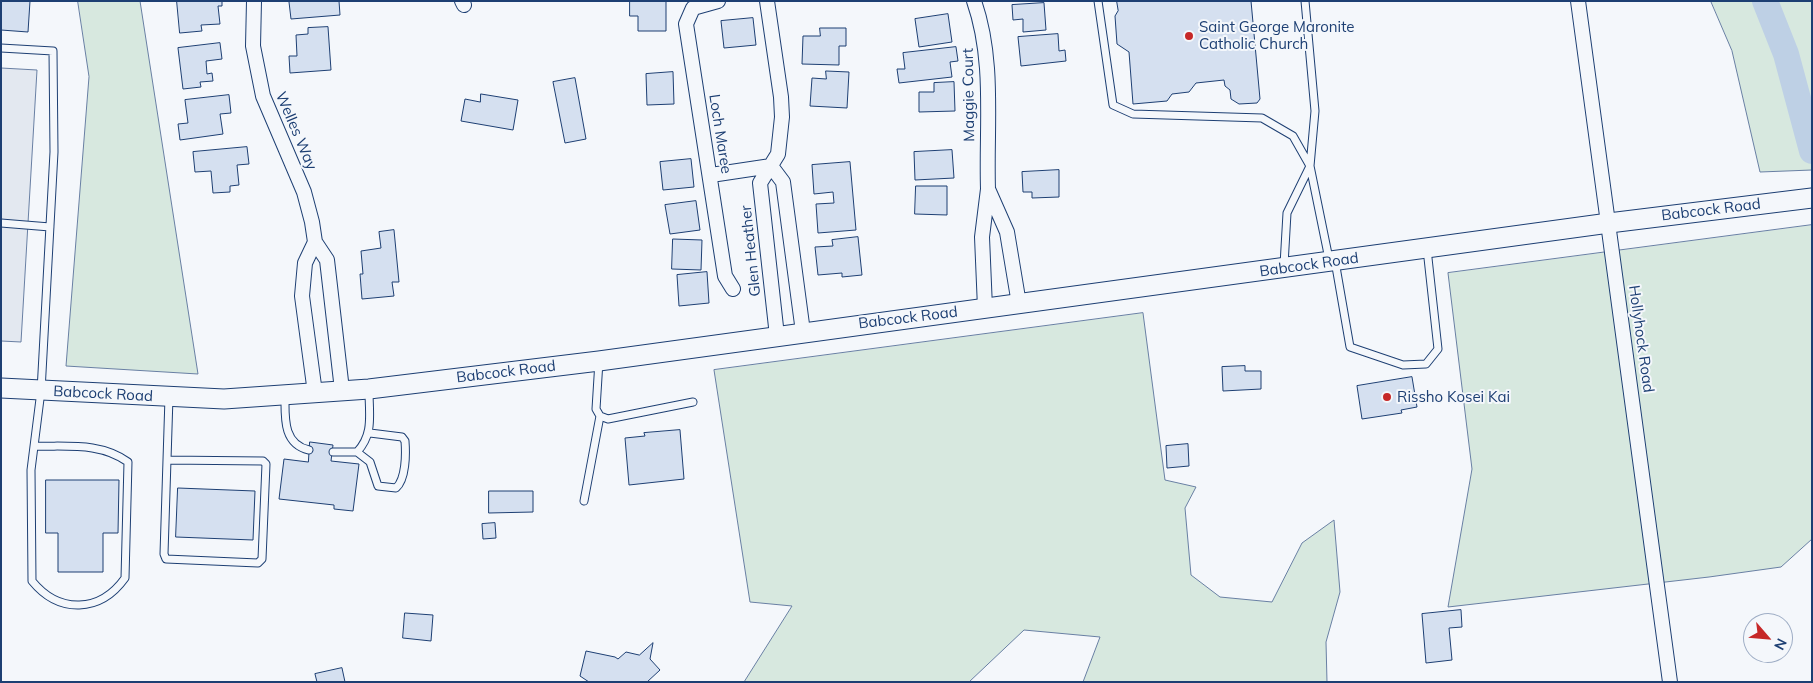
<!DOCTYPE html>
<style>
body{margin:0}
#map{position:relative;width:1813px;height:683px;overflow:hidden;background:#f4f7fb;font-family:Mulish,sans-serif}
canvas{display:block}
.frame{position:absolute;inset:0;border:2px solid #1d3f73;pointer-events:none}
.north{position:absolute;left:1743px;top:613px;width:50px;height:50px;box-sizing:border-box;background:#f4f7fb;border:1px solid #9eadc5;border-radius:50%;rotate:117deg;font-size:14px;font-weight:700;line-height:20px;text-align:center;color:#1d3f73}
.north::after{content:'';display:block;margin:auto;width:18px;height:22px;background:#c62828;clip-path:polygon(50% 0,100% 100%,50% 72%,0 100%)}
</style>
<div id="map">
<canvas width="1813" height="683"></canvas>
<div class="frame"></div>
<div class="north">N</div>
</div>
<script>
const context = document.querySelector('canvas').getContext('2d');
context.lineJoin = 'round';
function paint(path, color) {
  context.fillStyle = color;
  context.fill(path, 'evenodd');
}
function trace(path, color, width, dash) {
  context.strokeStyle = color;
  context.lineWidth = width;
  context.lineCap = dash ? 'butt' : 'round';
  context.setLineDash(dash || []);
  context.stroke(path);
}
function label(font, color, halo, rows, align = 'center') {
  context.font = font + ' Mulish,sans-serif';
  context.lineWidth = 4;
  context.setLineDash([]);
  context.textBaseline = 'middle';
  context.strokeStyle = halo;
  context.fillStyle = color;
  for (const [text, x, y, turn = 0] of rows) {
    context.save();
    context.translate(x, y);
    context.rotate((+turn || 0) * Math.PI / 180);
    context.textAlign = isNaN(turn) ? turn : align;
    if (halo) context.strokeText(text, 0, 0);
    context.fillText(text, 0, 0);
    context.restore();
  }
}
const green = new Path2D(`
 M78,1H140L198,374L66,366L89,77Z
 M1711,1H1812V170L1760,172L1732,51Z
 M1812,225V539L1781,567L1709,577L1448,607L1472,469L1448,273Z
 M1143,313L1165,480L1196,487L1185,508L1191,575L1220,597L1272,602L1302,543L1334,520L1340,592L1326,642L1327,682H1083L1100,637L1024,630L969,682H744L792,606L750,602L714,370Z`);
const parking = new Path2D(`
 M1,68L37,70L21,342L1,341Z`);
const river = new Path2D(`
 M1765,1L1786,54L1812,151`);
const building = new Path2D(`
 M1,1H30L28,32L1,30Z
 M177,1H222V6H218L220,24L201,25L202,31L180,33Z
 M295,1H339L340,15L291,19L289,2Z
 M630,1H666V31H638V16H630Z
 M1117,1H1251L1260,99L1257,103L1239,104L1231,99L1230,90L1225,86L1224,80L1196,83L1189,92L1172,94L1167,101L1133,104L1129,52L1117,44L1115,16L1118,11Z
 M1044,3L1046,30L1023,32V19L1013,20L1012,5Z
 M948,14L952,42L919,47L915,19Z
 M753,18L756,45L724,48L721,21Z
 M328,27L331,70L290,73L289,56H297L296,35L308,34V28Z
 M820,28H846V46H839V65L802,64L803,36H820Z
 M1058,34L1059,51L1065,50L1066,61L1021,66L1018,37Z
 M220,43L222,59L206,61L207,74L212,73L213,81L200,82L201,87L183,89L178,48Z
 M956,47L958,61L950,62L952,77L899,83L897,69H905L903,53Z
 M826,71L849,72L847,108L810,106L812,78L826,79Z
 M673,72L674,104L647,105L646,74Z
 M575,78L586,139L565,143L553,82Z
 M954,82L955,111L919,112V92H934V83Z
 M481,94L518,100L513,130L461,121L465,99L480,102Z
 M229,95L231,113L220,114L223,134L180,140L178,124L188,123L185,100Z
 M247,147L249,164L237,165L239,185L230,186V192L213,193L211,171L195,172L193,152Z
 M952,150L954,178L915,180L914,152Z
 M691,159L694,187L663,190L660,162Z
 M850,162L856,230L818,233L816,204L834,203L833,192L814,194L812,165Z
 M1059,170V197L1032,198V192H1023L1022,172Z
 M916,186H947V215L915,214Z
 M696,201L700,230L670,234L665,205Z
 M394,230L399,282H392L394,296L362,299L360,274H363L361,251L381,248L379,232Z
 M858,237L862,275L842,277V273L818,275L815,247L833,246L832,240Z
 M673,239L702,240L701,270L672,269Z
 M707,272L709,303L679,306L677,275Z
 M1245,366V371H1261V389L1223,391L1222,367Z
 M1412,377L1417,407L1401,410L1402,413L1362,419L1357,386Z
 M680,430L684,479L629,485L625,438L645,436L644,433Z
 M310,442L333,445L331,461L359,464L353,511L334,509V505L279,499L284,459L308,462Z
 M1188,444L1189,466L1167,468L1166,446Z
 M46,480H119L118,533H103V572H58V533H46Z
 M178,488L255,491L253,540L176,537Z
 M489,491H533V512L489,513Z
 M495,523L496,538L483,539L482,524Z
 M1461,610L1462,627L1449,628L1452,660L1426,663L1422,614Z
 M405,613L433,615L431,641L403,638Z
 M653,643L650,659L660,670L647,682H589L580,676L586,651L615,657L618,659L626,652L639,655Z
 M342,668L345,682H317L315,674Z`);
const lane = new Path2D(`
 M1098,1L1113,105L1133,114L1262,118L1293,136L1310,166L1287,213L1284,265
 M1305,1L1315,111L1310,166L1329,259
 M1,48L53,51L54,152L41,391L31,470L32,581C59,614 100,613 125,578L128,462C100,442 68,447 35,446
 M1,223L50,227
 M1335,261L1350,347L1403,365L1426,364L1438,349L1427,249
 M599,361L596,409L600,416L608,419L693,402
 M285,397C285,418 283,444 309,450
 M333,452H357C374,434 369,414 369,391
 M357,452L370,462L378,486L396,488C406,479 406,454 405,441L402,437L370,433
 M167,460L263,461L266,464L262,559L258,563L166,559L164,554L169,397
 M584,501L600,416`);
const street = new Path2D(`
 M254,1L253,46L263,96L304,192L312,222L315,242L327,260L342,390
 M462,1L464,5
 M718,1L693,8L686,24L725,276L733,289
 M767,1L781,97L782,117L778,154L760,183L777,336
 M974,1C995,61 986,126 988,189
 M1578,1L1670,682
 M771,166L783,182L803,332
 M711,175L771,166
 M315,242L305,263L302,296L315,393
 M985,308L982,237L988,189L1007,232L1019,304`);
const secondary = new Path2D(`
 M1,388L224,399L369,389L599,361L1609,223L1812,198`);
const markers = [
 [1189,36,5,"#c62828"],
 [1387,397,5,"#c62828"]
];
const poiNames = [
 ["Saint George Maronite",1199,27],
 ["Catholic Church",1199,44],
 ["Rissho Kosei Kai",1397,397]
];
const streetNames = [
 ["Maggie Court",969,95,-91],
 ["Welles Way",296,131,67],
 ["Loch Maree",720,134,81],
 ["Babcock Road",1711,210,-7],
 ["Glen Heather",751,251,-96],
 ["Babcock Road",1309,265,-8],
 ["Babcock Road",908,318,-7],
 ["Hollyhock Road",1641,339,82],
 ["Babcock Road",506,372,-7],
 ["Babcock Road",103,394,3]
];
paint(green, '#d7e8df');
trace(green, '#687fa3', 1);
paint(parking, '#e3e8f0');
trace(parking, '#687fa3', 1);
trace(river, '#bed0e5', 26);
paint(building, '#d5e0f0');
trace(building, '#1d3f73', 1);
trace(lane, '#1d3f73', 9);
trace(street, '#1d3f73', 16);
trace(secondary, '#1d3f73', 21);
trace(lane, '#f4f7fb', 7);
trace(street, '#f4f7fb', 14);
trace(secondary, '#f4f7fb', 19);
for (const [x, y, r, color] of markers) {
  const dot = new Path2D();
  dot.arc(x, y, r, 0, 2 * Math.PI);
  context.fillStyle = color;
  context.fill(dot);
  trace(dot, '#f4f7fb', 2);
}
label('15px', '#1d3f73', '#f4f7fb', poiNames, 'left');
label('15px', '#1d3f73', '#f4f7fb', streetNames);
</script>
